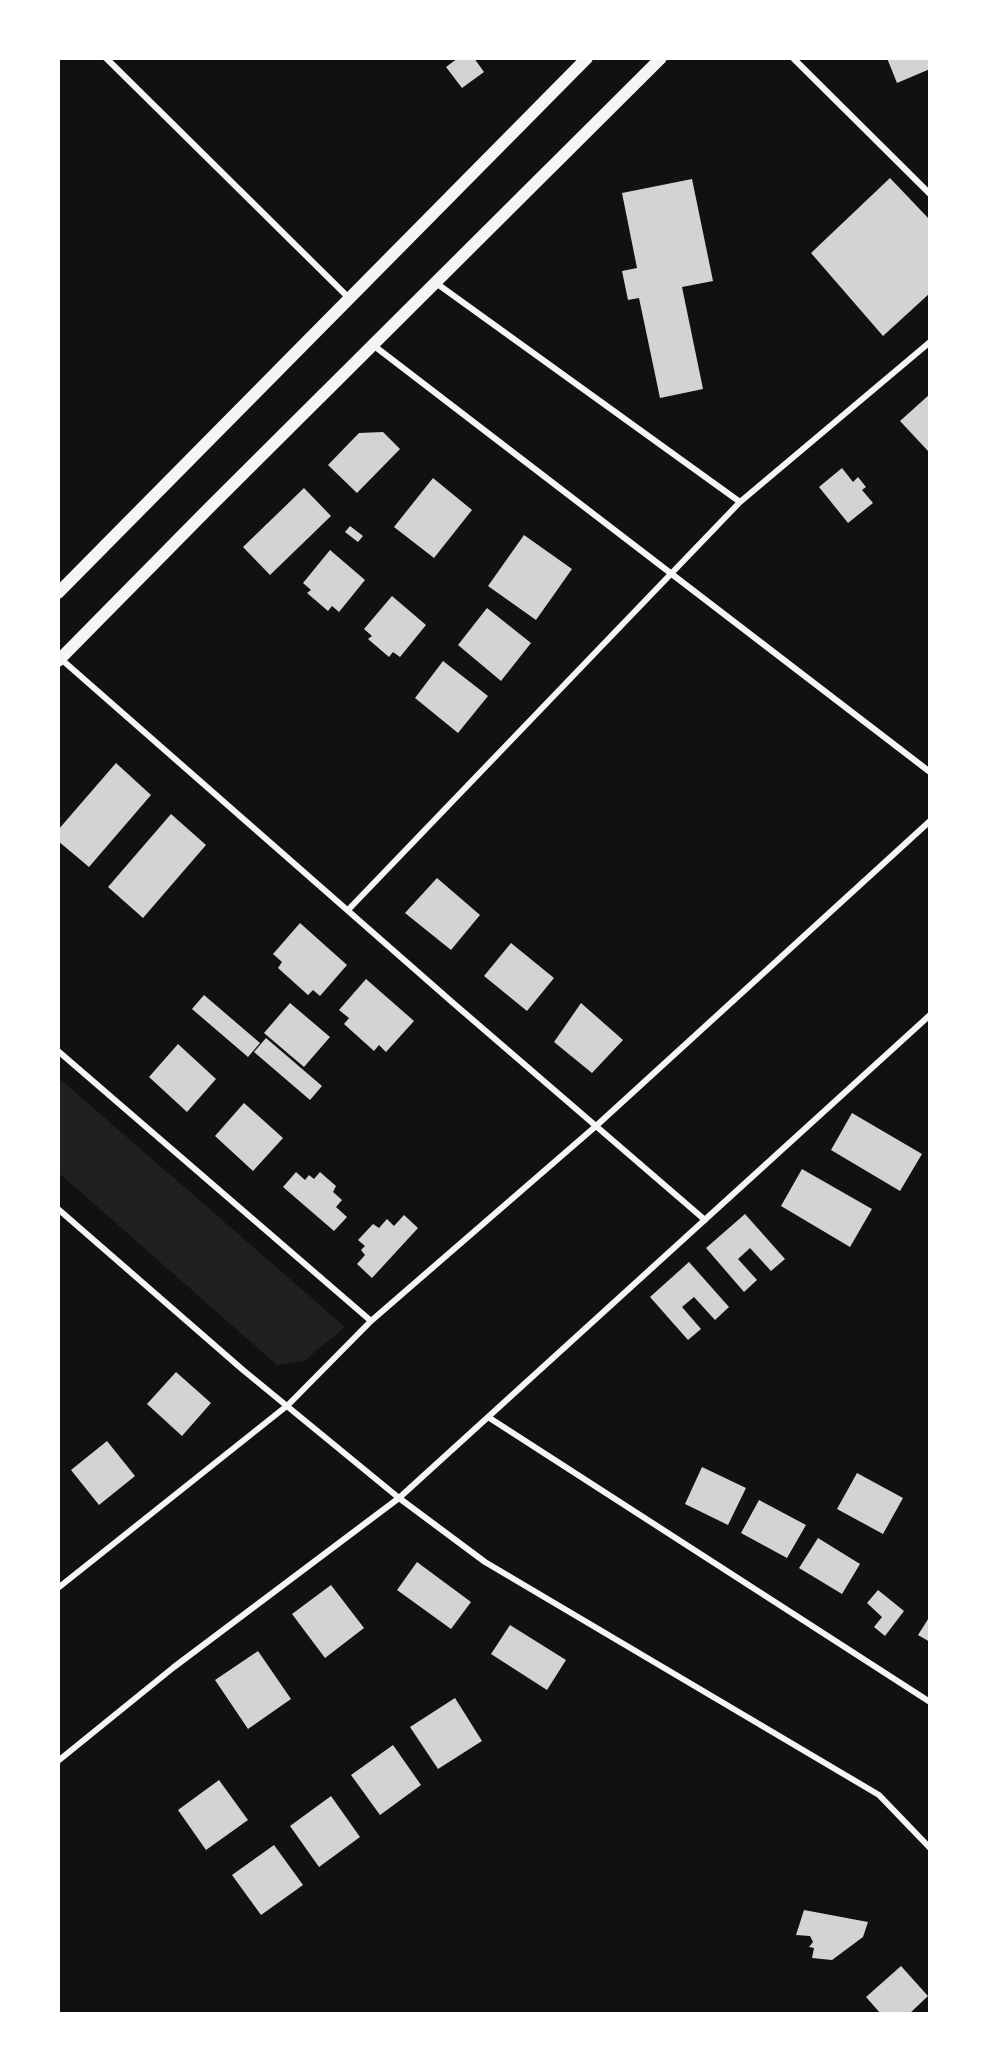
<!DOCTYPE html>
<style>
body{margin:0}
#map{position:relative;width:988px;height:2072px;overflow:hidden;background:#111;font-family:"Alegreya Sans",sans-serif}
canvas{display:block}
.frame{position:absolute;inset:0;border:60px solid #fff;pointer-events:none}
</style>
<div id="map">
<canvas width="988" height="2072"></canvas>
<div class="frame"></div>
</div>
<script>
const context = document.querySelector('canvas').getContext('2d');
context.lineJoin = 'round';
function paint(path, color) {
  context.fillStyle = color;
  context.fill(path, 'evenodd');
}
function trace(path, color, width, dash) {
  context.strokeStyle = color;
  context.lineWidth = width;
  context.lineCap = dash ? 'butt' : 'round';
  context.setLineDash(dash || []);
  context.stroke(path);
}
const green = new Path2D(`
 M59,1078L345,1327L304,1361L277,1365L59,1173Z`);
const building = new Path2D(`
 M458,58H474L484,72L462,88L446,67Z
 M887,58H930V69L897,83Z
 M890,178L930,220V293L883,336L811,253Z
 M692,179L713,281L682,287L703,389L660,398L639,298L628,300L622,271L637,268L622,193Z
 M930,394V449L928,451L900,421Z
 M383,432L400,449L357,493L328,465L359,433Z
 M842,468L853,482L858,477L866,487L862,490L873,503L848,523L819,487Z
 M433,478L472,510L434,558L394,527Z
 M304,488L331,516L270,575L243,547Z
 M350,526L363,536L358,542L345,532Z
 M524,535L572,569L536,620L488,586Z
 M330,550L365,580L339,612L332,606L328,611L307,593L311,590L303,583Z
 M392,596L426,625L400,657L393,652L389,657L368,639L372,636L364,629Z
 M487,608L531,643L501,681L458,645Z
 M443,661L488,696L458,733L415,698Z
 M116,763L151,795L89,867L58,841V830Z
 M171,814L206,845L143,918L108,887Z
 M437,878L480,915L451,950L405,913Z
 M300,923L347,965L320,996L313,990L308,995L278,968L282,962L273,954Z
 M511,943L554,978L527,1011L484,976Z
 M366,979L414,1021L386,1052L379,1045L374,1051L344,1024L349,1018L339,1010Z
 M204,995L260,1043L248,1057L192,1009Z
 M290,1003L330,1037L304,1067L264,1033Z
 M581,1003L623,1040L592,1073L554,1042Z
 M266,1038L322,1086L310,1100L254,1052Z
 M178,1044L216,1079L187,1112L149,1077Z
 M244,1103L283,1138L253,1171L215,1136Z
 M852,1113L922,1154L900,1191L831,1150Z
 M802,1169L872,1209L850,1247L781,1206Z
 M296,1172L305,1180L309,1175L314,1179L320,1172L336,1186L333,1192L342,1200L336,1207L347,1217L334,1231L283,1187Z
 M745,1214L785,1259L771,1271L750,1248L738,1259L757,1280L744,1292L706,1248Z
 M404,1215L418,1228L372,1278L357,1264L365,1255L361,1250L365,1246L358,1240L373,1224L379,1228L387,1219L394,1226Z
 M689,1262L729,1307L715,1320L694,1297L682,1307L701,1329L688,1340L650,1297Z
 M176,1372L211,1403L182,1436L147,1404Z
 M107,1441L135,1476L99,1505L71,1470Z
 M702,1467L746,1488L728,1525L685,1504Z
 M857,1473L903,1498L883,1534L837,1509Z
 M759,1500L806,1525L787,1558L741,1533Z
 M818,1538L860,1564L842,1594L799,1568Z
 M417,1562L471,1602L451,1629L397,1590Z
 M331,1585L364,1628L325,1658L292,1614Z
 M878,1590L904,1611L885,1636L874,1627L882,1617L867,1603Z
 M930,1616V1642L918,1635Z
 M510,1625L566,1660L547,1690L491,1654Z
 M258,1651L291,1699L248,1729L215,1680Z
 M455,1698L482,1741L438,1769L410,1727Z
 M393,1745L421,1785L380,1815L351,1775Z
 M219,1780L248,1820L206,1850L178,1810Z
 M331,1796L360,1837L319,1867L290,1826Z
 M274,1845L303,1885L261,1915L232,1875Z
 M804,1910L868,1922L863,1937L832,1960L812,1958L814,1948L809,1947L813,1942L810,1936L796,1935Z
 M901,1966L928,1996L909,2014H881L866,1997Z`);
const minor = new Path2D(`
 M106,58L350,299
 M793,58L930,194
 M436,283L740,502
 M373,345L930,772
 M61,659L452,1002L705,1220
 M348,910L740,502L930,342
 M58,1051L371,1321
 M58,1209L243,1370L399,1498L485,1562L879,1795L930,1848
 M488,1417L930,1702
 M58,1588L288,1405L371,1321L596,1126L930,821
 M58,1761L174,1667L399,1498L930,1015`);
const secondary = new Path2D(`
 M58,593L587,58
 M58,661L209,508L661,58`);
paint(green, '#202020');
paint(building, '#d3d3d3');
trace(minor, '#f5f5f5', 6);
trace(secondary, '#f5f5f5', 12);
</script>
